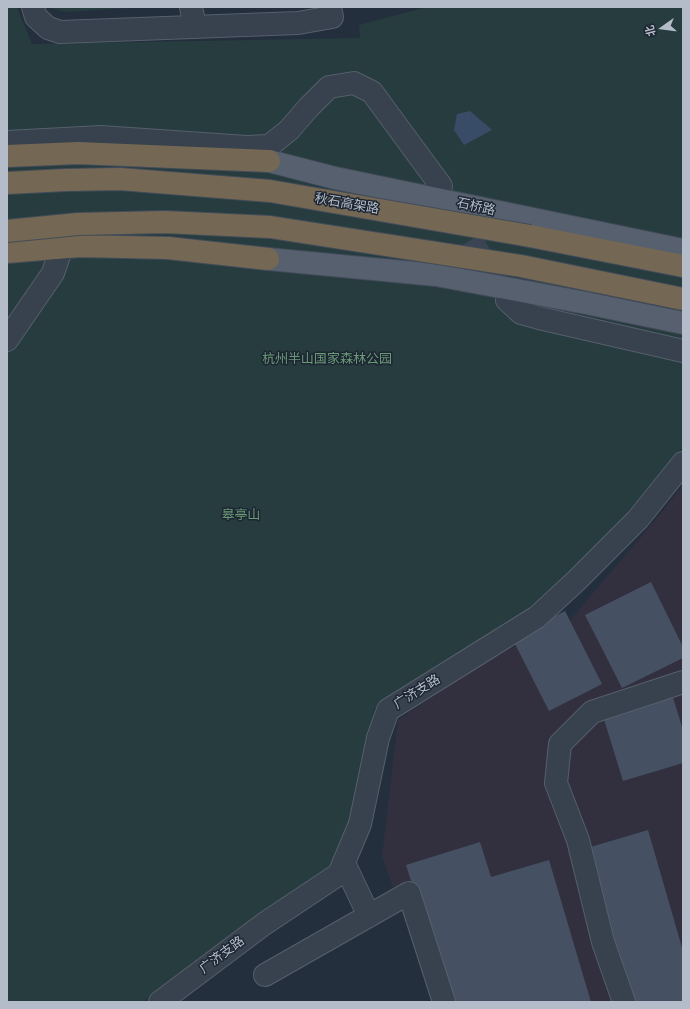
<!DOCTYPE html>
<meta charset="utf-8">
<style>
body{margin:0}
#map{position:relative;width:690px;height:1009px;overflow:hidden;background:#242f3e;font-family:"IBM Plex Sans","Noto Sans SC",sans-serif}
canvas{display:block}
.frame{position:absolute;inset:0;border:8px solid #b4bcc9;pointer-events:none}
.north{position:absolute;left:642px;top:8px;width:40px;height:40px;-webkit-text-stroke:3px #1d2633;paint-order:stroke;rotate:256deg;font-size:11px;font-weight:700;line-height:16px;text-align:center;color:#b4bcc9}
.north::after{content:'';display:block;margin:auto;width:14px;height:18px;background:#b4bcc9;clip-path:polygon(50% 0,100% 100%,50% 72%,0 100%)}
</style>
<div id="map">
<canvas width="690" height="1009"></canvas>
<div class="frame"></div>
<div class="north">北</div>
</div>
<script>
const context = document.querySelector('canvas').getContext('2d');
context.lineJoin = 'round';
function paint(path, color) {
  context.fillStyle = color;
  context.fill(path, 'evenodd');
}
function trace(path, color, width, dash) {
  context.strokeStyle = color;
  context.lineWidth = width;
  context.lineCap = dash ? 'butt' : 'round';
  context.setLineDash(dash || []);
  context.stroke(path);
}
function label(font, color, halo, rows, align = 'center') {
  context.font = font + ' "IBM Plex Sans","Noto Sans SC",sans-serif';
  context.lineWidth = 3;
  context.setLineDash([]);
  context.textBaseline = 'middle';
  context.strokeStyle = halo;
  context.fillStyle = color;
  for (const [text, x, y, turn = 0] of rows) {
    context.save();
    context.translate(x, y);
    context.rotate((+turn || 0) * Math.PI / 180);
    context.textAlign = isNaN(turn) ? turn : align;
    if (halo) context.strokeText(text, 0, 0);
    context.fillText(text, 0, 0);
    context.restore();
  }
}
const medical = new Path2D(`
 M683,485V1002H433L382,856L398,720L495,655L565,626L657,518Z`);
const green = new Path2D(`
 M7,7H17L32,44L360,38L359,25L427,7H683V447L622,528L525,611L474,651L374,709L362,799L326,873L175,978L143,1002H7Z
 M50,7H147L65,12L51,8Z`);
const water = new Path2D(`
 M470,111L492,130L464,145L454,130L457,114Z`);
const building = new Path2D(`
 M651,582L683,647V658L622,688L585,615Z
 M565,611L602,684L549,711L512,638Z
 M671,691L683,730V763L623,781L602,713Z
 M648,830L683,951V1002H632L587,848Z
 M480,842L491,877L549,860L591,1002H450L406,865Z`);
const minorTunnel = new Path2D(`
 M455,211L506,299`);
const minor = new Path2D(`
 M33,7L36,17L48,28L60,32L298,23L332,17L330,7
 M191,7L195,27
 M7,142L101,137L246,147L269,146L289,130L308,108L329,87L354,83L372,92L441,186
 M507,300L521,313L539,318L683,351
 M7,340L53,273L62,247
 M344,863L369,916
 M265,975L409,893L444,1002
 M160,1002L264,924L339,874L360,824L378,738L388,710L537,617L576,581L638,519L683,463
 M624,1002L603,942L578,840L556,783L560,744L592,712L683,682`);
const major = new Path2D(`
 M269,161L335,178L683,250
 M268,259L436,275L586,303L683,323`);
const highway = new Path2D(`
 M7,156L78,153L269,161
 M530,236L683,266
 M7,252L80,246L168,248L268,259`);
const highwayBridge = new Path2D(`
 M7,183L66,180L120,179L270,191L530,236
 M7,231L78,224L165,222L270,227L521,266L683,299`);
const streetNames = [
 ["秋石高架路",347,204,10],
 ["石桥路",476,207,12],
 ["广济支路",417,692,-32],
 ["广济支路",222,955,-37]
];
const parkNames = [
 ["杭州半山国家森林公园",327,359],
 ["皋亭山",241,515]
];
paint(medical, '#32303f');
paint(green, '#263c3f');
paint(water, '#394c67');
paint(building, '#455162');
trace(minorTunnel, '#3a4453', 22, [22, 11]);
trace(minor, '#565f6c', 24);
trace(major, '#414a57', 24);
trace(highway, '#434c59', 24);
trace(minor, '#38414e', 22);
trace(major, '#56606e', 22);
trace(highway, '#746855', 22);
trace(highwayBridge, '#434c59', 24, []);
trace(highwayBridge, '#746855', 22);
label('13px', '#b4bcc9', '#1d2633', streetNames);
label('13px', '#6b9a76', '#1d2633', parkNames);
</script>
